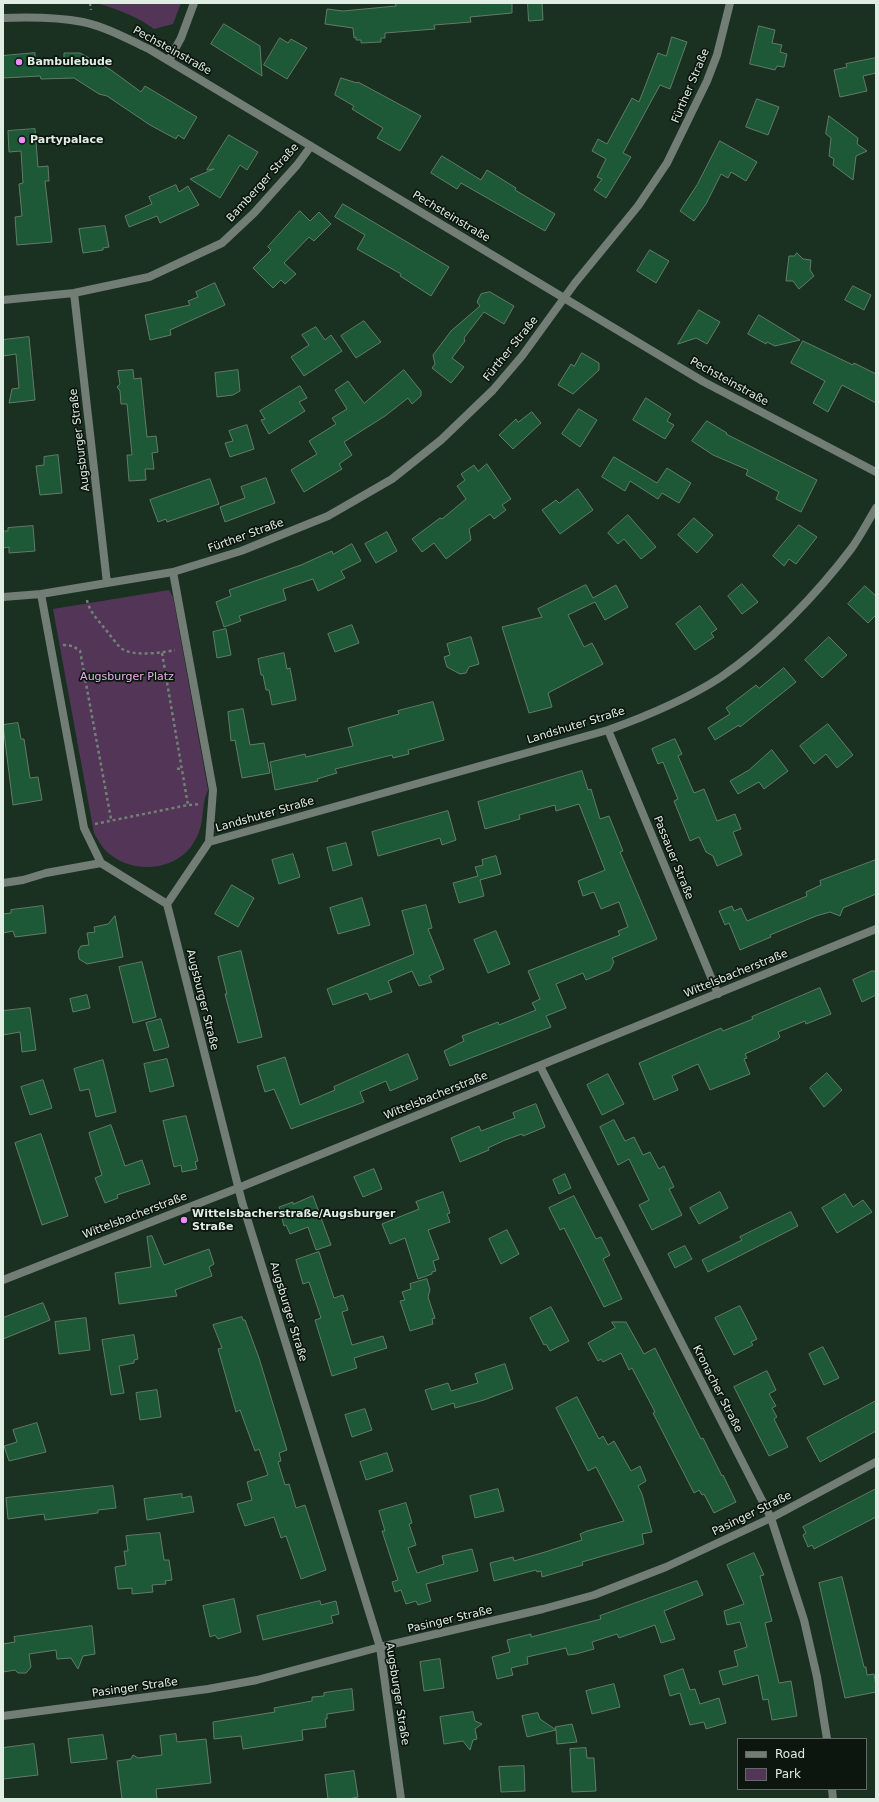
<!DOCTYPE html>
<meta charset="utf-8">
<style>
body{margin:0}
#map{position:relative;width:879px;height:1802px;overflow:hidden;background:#1a3122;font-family:"DejaVu Sans",sans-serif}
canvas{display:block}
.frame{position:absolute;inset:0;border:4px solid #dfede3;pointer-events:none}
.legend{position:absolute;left:737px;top:1738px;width:130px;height:52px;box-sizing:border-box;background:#0c160f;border:1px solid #606c64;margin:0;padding:5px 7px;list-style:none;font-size:12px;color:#dfede3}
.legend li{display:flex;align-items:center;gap:8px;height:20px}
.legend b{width:20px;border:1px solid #606c64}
</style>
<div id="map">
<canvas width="879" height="1802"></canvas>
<div class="frame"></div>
<ul class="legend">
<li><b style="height:5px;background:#727d75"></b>Road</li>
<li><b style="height:11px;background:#533557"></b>Park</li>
</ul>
</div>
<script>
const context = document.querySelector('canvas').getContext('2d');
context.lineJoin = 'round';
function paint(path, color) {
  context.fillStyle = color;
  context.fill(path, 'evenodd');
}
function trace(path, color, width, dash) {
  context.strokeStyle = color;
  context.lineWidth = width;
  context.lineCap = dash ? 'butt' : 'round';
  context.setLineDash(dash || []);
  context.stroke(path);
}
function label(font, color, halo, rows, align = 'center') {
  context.font = font + ' "DejaVu Sans",sans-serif';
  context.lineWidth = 3.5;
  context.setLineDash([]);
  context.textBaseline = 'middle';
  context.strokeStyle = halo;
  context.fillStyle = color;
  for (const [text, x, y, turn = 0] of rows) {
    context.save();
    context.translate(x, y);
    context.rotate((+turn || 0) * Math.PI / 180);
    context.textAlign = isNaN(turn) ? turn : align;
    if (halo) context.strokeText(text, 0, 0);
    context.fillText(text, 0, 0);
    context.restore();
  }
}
const green = new Path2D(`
 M96,3H181L173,24L154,29C137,16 117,9 96,3Z
 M169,590L173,597L208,790C200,807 206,823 194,842C176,873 128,875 104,849C100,844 97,838 94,833L53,609Z`);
const building = new Path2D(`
 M395,3H512V13L470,17L471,22L434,25L435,29L385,33V38H381V42L361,43V40H356V37L354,38L353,28L325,24L327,9L343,11L396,6Z
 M528,3H542L543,20L529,21Z
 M224,24L260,46L262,76L211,44Z
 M759,26L775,30L772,43L782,45L780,52L787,54L784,67L777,66L775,70L750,64Z
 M672,37L687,42L670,89L660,85L623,153L631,157L606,198L594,190L602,179L597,177L606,159L592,151L598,139L607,144L632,98L639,102L658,53L666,56Z
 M280,38L288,43L291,39L307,48L287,79L264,65Z
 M35,53V60L64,59V53H80L111,70L141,92L145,86L197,117L184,139L178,135L176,139L150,125L107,96L99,94L74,78L41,79L40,76L3,78V56Z
 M876,58V73L863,76L867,91L840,97L834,70L847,67L846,64Z
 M341,78L357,83L358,82L421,116L400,151L377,138L383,128L352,109L354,106L335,95Z
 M757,99L779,107L768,135L746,127Z
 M829,116L858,138L857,144L867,151L856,156L853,180L833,165L834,159L829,156L831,138L826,134Z
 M35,129L38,167L48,166L49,181H45L52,242L17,245L15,217L22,216L19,184L23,183L21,151L9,152L8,131Z
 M229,135L258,152L247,170L240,165L220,198L190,179L214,169L207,170Z
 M720,141L757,162L746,181L731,172L728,178L721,174L706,204L694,221L680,211L697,185Z
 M442,156L481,180L487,170L516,188L515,190L555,214L545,231L461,183L457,189L431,173Z
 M176,185L179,192L188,186L199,205L160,223L157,216L129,227L125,216L152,204L149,197Z
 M343,204L449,267L431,296L400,276L401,274L357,249L365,235L335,217Z
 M300,211L310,221L319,212L331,224L314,241L309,237L284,263L296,274L285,284L281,280L273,288L253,268L271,250L268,247Z
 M105,226L109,247L103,248V250L83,253L79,229Z
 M650,250L669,261L656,283L637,271Z
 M797,253L803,259L811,260L810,270L814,276L799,289L793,281H786L789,256H794Z
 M215,283L225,305L170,330L171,335L150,340L145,315L190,305L188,301L198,297L196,292Z
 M853,286L871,295L864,310L845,300Z
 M490,292L514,306L504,324L484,312L464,338L465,341L452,358L464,367L451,383L432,368L435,364L433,355L451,331L480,306L477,302L481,294Z
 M699,310L720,322L707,344L696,338L678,344Z
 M759,315L800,340L775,346L767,342L766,344L748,334Z
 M364,321L381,342L356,358L341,336Z
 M316,327L325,340L331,335L342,351L304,376L291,357L309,345L302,335Z
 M29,337L35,400L9,403L12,389L19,388L16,354L3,356V340Z
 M803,341L853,365L854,363L876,374V403L842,385L828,412L813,403L825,381L791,363Z
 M582,353L599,363V370L573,394L558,385L571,364L574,366Z
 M133,370L134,379L141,378L147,437L156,436L158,452L152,453L154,469H145L146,480L129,481L127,455H132L127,404H121L120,391L117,387L120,384L118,371Z
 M238,370L240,391L233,395L217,397L215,373Z
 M404,370L421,391V396L412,404L408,398L385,416L344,442L352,455L339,464L342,469L304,492L291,470L317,454L309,441L336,424L332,418L347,409L335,390L348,381L364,403Z
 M300,386L307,398L299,402L305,411L269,434L261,420L265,419L260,411Z
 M646,398L671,414L667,421L674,425L665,439L633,420Z
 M579,409L597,420L580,447L562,434Z
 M532,412L541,423L513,449L499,435L516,419L518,422Z
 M707,421L727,433L726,434L817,480L801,512L776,499L779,492L746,475L748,470L713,455L692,441Z
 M247,425L254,449L230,457L225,443L233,441L229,431Z
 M58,455L62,493L40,495L36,466L44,465V457Z
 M614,457L657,483L667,468L691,483L679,503L662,493L658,499L630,481L625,491L602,477Z
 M487,464L511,499L502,505L506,510L494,519L490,514L469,529L471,540L446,559L434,543L422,552L412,539L440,518L442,519L466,499L457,486L465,480L461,474L474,465L478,471Z
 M266,478L275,503L225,522L220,507L245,498L241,487Z
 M210,479L219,504L167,522L166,519L158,522L150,500Z
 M578,489L593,510L560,534L542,510L556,500L559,503Z
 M628,515L656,547L641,559L624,539L618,544L608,533Z
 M694,518L713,535L697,553L678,535Z
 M799,525L817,537L796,564L789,559L784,566L773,556Z
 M33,526L35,551L9,553V547L3,548V531H8V528Z
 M387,532L397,551L376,563L365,544Z
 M352,544L361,561L341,571L345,578L318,591L313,579L283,589L286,600L239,616L241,621L224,627L216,602L231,596L229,590L301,565L332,551L333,554Z
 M742,584L758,602L742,614L728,596Z
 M586,585L593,598L616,585L628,607L605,620L595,602L568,615L584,647L592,643L603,664L548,693L552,707L529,713L502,627L542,617L538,609Z
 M865,586L876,596V615L868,623L848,604Z
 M700,606L717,629L711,633L714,637L695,650L676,624Z
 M352,625L359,643L335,652L328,634Z
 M226,629L231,655L217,658L213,632Z
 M471,637L479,664L469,667L466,673L460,674L447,667L444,657L450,655L447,644Z
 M829,637L847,655L822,678L805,660Z
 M284,653L287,669L290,668L296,700L272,705L269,690H266L263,675H261L258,659Z
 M784,668L796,682L740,727L739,725L715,740L708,728L730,714L726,708L756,685L759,688Z
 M433,702L444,740L408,750L409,754L393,758L392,755L335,769L337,773L317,779L318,781L275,790L270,762L305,754L306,757L353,746L348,728L399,714L398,711Z
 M243,709L250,745L264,743L270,773L242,778L235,740L231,741L228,712Z
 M18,723L21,739H24L30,778L38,777L42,800L13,805L3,725Z
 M828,724L853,755L837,768L826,754L814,764L800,746Z
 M675,739L682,754L678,756L694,793L704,789L717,821L735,814L741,829L733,832L742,855L717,866L713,856L706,852L699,837L690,841L674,801L678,799L671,782L663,762L658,764L652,749Z
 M772,750L788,771L764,789L759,782L738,794L730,781L749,770Z
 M582,771L588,790L591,789L600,819L609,816L623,851L620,852L657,939L612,958L614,962L610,970L586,980L583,973L556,984L566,1008L546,1016L551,1027L450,1066L444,1051L464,1041L462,1036L498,1022L499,1025L536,1010L532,1003L540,999L528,971L620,935L618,931L628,927L619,902L601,909L594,892L583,896L578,881L605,870L579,804L556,811L555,805L519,815L520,819L485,829L478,802Z
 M448,811L456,840L442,845L440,838L378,856L372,832Z
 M346,843L352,865L333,871L327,848Z
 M293,854L300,877L279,884L272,860Z
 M496,856L501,874L480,880L484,896L459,903L453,883L478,876L475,867L483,865L482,860Z
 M876,860V894L843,908L840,916L830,912L816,916L770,935L771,937L740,950L729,923L725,925L719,911L732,906L734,911L741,908L747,921L807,896L806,892L821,885L820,881Z
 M232,885L254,898L238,927L215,914Z
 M362,898L370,925L338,934L330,908Z
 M426,905L432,928L428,929L444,969L429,976L432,982L419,986L412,971L388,981L392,992L370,1000L367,993L333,1005L327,989L414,954L402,911Z
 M43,906L46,933L15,937L13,931L3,933V914L11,913V910Z
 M115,916L123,957L87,964L79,959L78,951L81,946L89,945L87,933L95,932L94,927L108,924Z
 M496,931L510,964L488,973L474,940Z
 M241,951L262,1037L238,1043L225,994H227L218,957Z
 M142,962L156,1017L133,1023L119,967Z
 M872,971H876V995L862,1002L853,980Z
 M820,988L831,1014L806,1024L805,1021L778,1032L780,1037L778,1039L745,1054L747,1058L744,1059L750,1074L710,1090L698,1064L672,1076L678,1090L654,1100L639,1063L721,1028L723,1031L753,1019L752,1017Z
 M87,995L90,1008L73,1012L70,999Z
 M30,1008L36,1050L22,1052L20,1032L3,1035V1011Z
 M161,1019L169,1047L154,1051L146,1023Z
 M408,1054L418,1079L390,1091L386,1081L360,1092L364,1102L291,1129L274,1089L265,1092L257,1066L285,1057L300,1105L335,1090L334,1087Z
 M167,1059L174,1086L150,1092L144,1064Z
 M103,1060L116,1112L96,1117L89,1089L80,1091L74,1069Z
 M827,1073L842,1090L824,1107L810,1088Z
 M608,1074L624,1104L602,1115L587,1085Z
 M43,1080L52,1108L30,1115L21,1087Z
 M536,1104L545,1127L523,1136L522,1134L505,1140L488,1148L489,1150L460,1162L451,1138L479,1126L481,1131L515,1118L513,1113Z
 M186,1116L198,1161L195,1162L197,1169L182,1172L181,1165L174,1167L163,1121Z
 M614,1120L625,1141L634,1137L643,1155L650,1152L659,1169L664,1166L674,1187L669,1189L682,1215L652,1230L639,1205L649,1200L629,1159L618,1165L600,1127Z
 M111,1125L125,1166L142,1160L150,1184L117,1195L118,1198L105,1203L95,1178L102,1175L89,1133Z
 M41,1134L68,1216L42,1225L15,1143Z
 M374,1169L382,1189L363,1197L354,1177Z
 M565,1174L571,1188L559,1194L553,1180Z
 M443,1192L450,1213L447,1214L450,1222L428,1230L439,1259L433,1261L436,1271L432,1272V1274L418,1279L405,1238L390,1244L382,1224L419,1209L416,1202Z
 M720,1192L728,1208L699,1224L690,1208Z
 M845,1194L853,1207L863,1200L872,1212L837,1233L822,1208Z
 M313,1196L331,1245L316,1250L308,1227L290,1234L286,1225L284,1226L279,1207L293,1202V1204Z
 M574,1196L596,1239L601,1237L610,1255L603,1259L622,1299L604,1307L564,1228L560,1230L549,1208Z
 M791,1212L798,1226L708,1272L702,1260L742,1240L740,1237Z
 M507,1230L519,1254L501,1264L489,1239Z
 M152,1236L164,1265L209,1249L214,1264L209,1267L212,1276L175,1290L177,1296L119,1304L115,1273L151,1267L147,1237Z
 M685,1246L692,1259L675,1268L668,1254Z
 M319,1252L334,1298L343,1295L348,1310L342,1312L352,1345L383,1336L387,1348L354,1358L357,1368L332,1376L315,1320L321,1318L309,1282L303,1284L296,1260Z
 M427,1279L430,1290L428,1297L435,1318L432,1319L433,1324L410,1331L400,1301L405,1300L402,1292L411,1289L410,1284Z
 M43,1303L50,1320L3,1339V1318Z
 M740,1306L757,1339L751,1342L753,1345L734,1355L715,1318Z
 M551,1307L569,1341L550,1351L546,1344L544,1345L530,1318Z
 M242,1317L243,1320H245L259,1358L287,1450L279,1453L281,1461L278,1462L285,1485L289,1484L296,1508L305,1505L326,1570L301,1579L286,1536L281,1538L274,1517L245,1526L237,1504L252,1500L247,1482L268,1475L259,1449L255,1451L240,1410L236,1412L218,1349L222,1348L213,1325Z
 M86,1318L90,1350L59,1354L55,1322Z
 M612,1322H626L644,1354L655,1348L701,1439L703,1438L722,1476L723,1475L736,1502L714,1513L704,1494L702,1495L699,1490L694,1493L653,1413L655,1412L632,1368L629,1370L621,1353L603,1362L601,1359L598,1361L588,1343L615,1328Z
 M134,1335L138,1359L134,1360V1363L119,1366L124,1393L111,1395L102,1340Z
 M823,1347L839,1378L824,1385L809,1354Z
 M505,1364L513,1389L484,1400L455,1408L454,1403L432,1410L425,1390L448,1383L451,1391L478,1383L475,1374Z
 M767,1371L776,1390L769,1394L776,1406L772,1408L777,1417L774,1419L788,1447L769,1456L734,1387Z
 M157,1390L161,1417L140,1420L136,1393Z
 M577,1397L599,1439L603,1436L608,1445L614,1441L631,1471L640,1466L646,1481L638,1486L642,1494L652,1532L642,1534L644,1544L582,1562L583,1565L542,1577L541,1571L537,1572L536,1570L494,1581L490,1563L513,1557L514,1561L545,1552L582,1540L580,1534L587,1531L624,1521L596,1467L588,1471L556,1408Z
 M876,1401V1431L820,1462L807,1438Z
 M365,1409L372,1430L352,1437L345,1415Z
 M37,1423L46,1452L9,1461L4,1446L17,1442L13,1430Z
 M387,1453L393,1471L366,1480L360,1462Z
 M113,1486L116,1508L98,1510V1513L45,1520L44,1514L8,1519L6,1498Z
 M498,1489L504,1511L475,1518L470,1496Z
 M876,1489V1517L814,1549L812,1545L808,1547L803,1535L806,1533L803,1527Z
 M182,1494V1498L191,1496L194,1512L147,1520L144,1499Z
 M406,1503L412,1523L409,1524L416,1545L408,1548L417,1573L444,1564L442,1556L472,1549L478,1571L426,1584L431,1601L418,1605L416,1601L406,1604L401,1590L395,1592L392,1582L398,1580L382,1531H385L379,1511Z
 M160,1533L164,1560H169L172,1580L165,1581L166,1584L152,1585L153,1592L132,1594V1588L118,1589L115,1567L126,1565L124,1551H128L126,1536Z
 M754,1553L764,1575L760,1576L772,1621L765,1623L779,1683L791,1681L797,1716L772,1720L768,1699L763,1700L758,1675L723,1685L719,1671L738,1666L734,1651L747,1647L740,1622L727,1625L724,1611L744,1604L727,1565Z
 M842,1577L864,1667H866L867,1675L874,1674L876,1686V1692L845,1698L819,1583Z
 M697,1581L703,1595L664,1611L675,1639L661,1643L655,1625L619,1638L617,1634L592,1642L594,1649L576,1654L568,1655L566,1648L527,1657L528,1664L511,1668L513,1675L497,1679L492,1657L510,1652L507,1640L531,1634V1637L601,1619L600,1616Z
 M234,1599L241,1632L218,1639L215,1635L210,1637L203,1606Z
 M320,1601L321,1605L336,1601L339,1614L331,1616L333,1623L263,1640L257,1616Z
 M92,1626L95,1654L83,1656L78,1669L71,1658L57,1659L56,1650L29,1654L31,1667L26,1673H18L15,1670L3,1672V1644L15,1642L14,1637Z
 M440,1659L444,1688L424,1691L420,1662Z
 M683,1669L690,1690L695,1689L700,1704L719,1698L726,1723L706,1729L704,1722L690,1725L680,1693L670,1696L664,1676Z
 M614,1684L620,1707L592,1714L586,1691Z
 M352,1689L354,1710L327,1714V1719H325L326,1727L302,1730L303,1740L243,1749L241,1736L214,1739L213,1722L275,1712L274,1708L312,1701V1697L324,1696V1693Z
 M473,1712L475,1721L482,1724L475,1729L477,1739L473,1740L470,1750L463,1741L444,1744L440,1717Z
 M538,1713L540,1719L556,1730L555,1727L572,1724L577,1742L557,1744L556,1730L527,1737L522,1716Z
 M176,1734L177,1742L206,1739L211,1783L156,1789L157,1799H122L117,1761L131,1759L133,1755L138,1758L162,1755L160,1736Z
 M103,1735L107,1759L71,1763L68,1739Z
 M34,1744L38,1775L3,1779V1748Z
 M586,1748L587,1758H594L596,1791L572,1792L570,1749Z
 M524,1766L525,1791L501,1792L499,1767Z
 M354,1771L358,1797L348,1799H328L325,1775Z`);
const path = new Path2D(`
 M90,3L91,10
 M87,600C89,611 98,620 105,629C110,634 115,643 121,648C132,657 161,653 175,650
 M63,645L73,646L80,651L111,819
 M162,653L188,805
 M177,769L182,768
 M95,824L188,805L200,804`);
const street = new Path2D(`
 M3,18C30,17 57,17 83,22C106,27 128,39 149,49L704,382L876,472
 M169,60L181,38L194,3
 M74,293L107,583
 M3,300L74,293L149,277L222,243L254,213L297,165L311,146
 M173,572L213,790L209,842L167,904L242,1202L380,1647L401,1799
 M41,594L84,828L101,863L167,904
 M3,597L41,594L173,572L241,551L328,516L392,479L441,440L493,390L522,356L575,283L638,206L667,163L707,81L717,55L730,3
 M608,730L718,994
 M209,842L608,730C647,716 686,700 721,677C768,645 817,594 851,549C860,537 868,521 876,508
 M3,883L23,880L46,873L101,863
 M540,1066L771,1518L804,1620L817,1677L827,1739
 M3,1280L238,1188L876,929
 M3,1716L208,1689L257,1680L380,1647L543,1609L594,1595L666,1567L771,1518L876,1462
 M832,1789L833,1799`);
const markers = [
 [19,62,4,"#ec8cfb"],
 [22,140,4,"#ec8cfb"],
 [184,1220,4,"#ec8cfb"]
];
const streetNames = [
 ["Pechsteinstraße",172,51,29],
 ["Fürther Straße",691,86,-67],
 ["Bamberger Straße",263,183,-48],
 ["Pechsteinstraße",451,217,31],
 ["Fürther Straße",511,349,-51],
 ["Pechsteinstraße",729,382,29],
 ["Augsburger Straße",80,440,-97],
 ["Fürther Straße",246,536,-20],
 ["Landshuter Straße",576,726,-17],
 ["Landshuter Straße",265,815,-16],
 ["Passauer Straße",673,858,68],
 ["Wittelsbacherstraße",736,974,-22],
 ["Augsburger Straße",202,1000,76],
 ["Wittelsbacherstraße",436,1096,-22],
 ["Wittelsbacherstraße",135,1216,-21],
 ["Augsburger Straße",288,1312,73],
 ["Kronacher Straße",717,1389,63],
 ["Pasinger Straße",752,1514,-26],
 ["Pasinger Straße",450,1620,-13],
 ["Pasinger Straße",135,1688,-8],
 ["Augsburger Straße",397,1694,81]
];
const poiNames = [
 ["Bambulebude",27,62],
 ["Partypalace",30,140],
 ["Wittelsbacherstraße/Augsburger",192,1214],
 ["Straße",192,1227]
];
const parkNames = [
 ["Augsburger Platz",127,677]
];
paint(green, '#533557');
paint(building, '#1d5936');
trace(building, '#627b69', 1);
trace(path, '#6f8275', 2.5, [3, 3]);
trace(street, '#727d75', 8);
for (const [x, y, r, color] of markers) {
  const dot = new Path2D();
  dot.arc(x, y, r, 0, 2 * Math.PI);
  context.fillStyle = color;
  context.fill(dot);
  trace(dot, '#0c160f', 1.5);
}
label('11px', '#dfede3', '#0c160f', streetNames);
label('bold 11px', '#dfede3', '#0c160f', poiNames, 'left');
label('11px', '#ebaff4', '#0c160f', parkNames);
</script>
